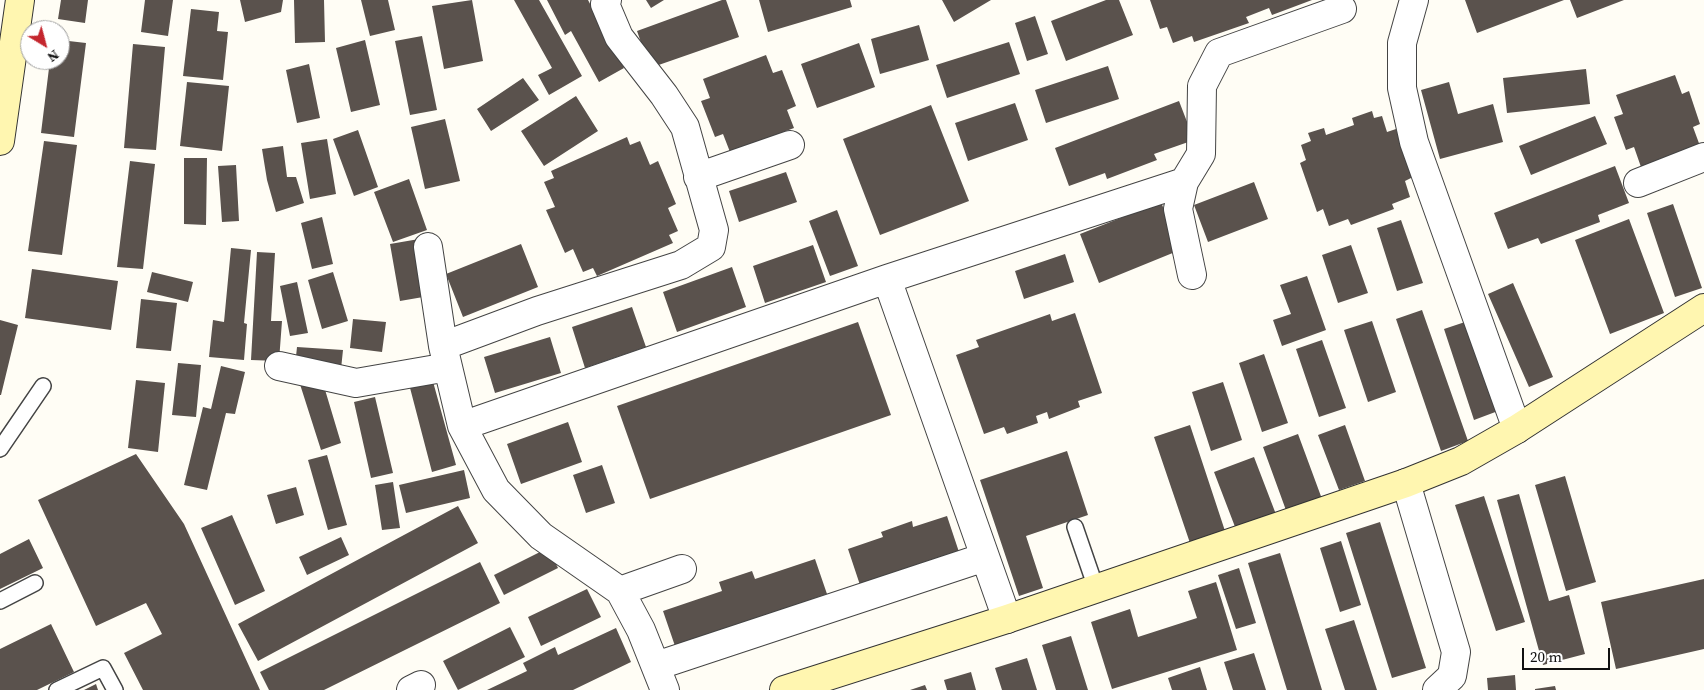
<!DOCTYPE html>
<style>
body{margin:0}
#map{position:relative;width:1704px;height:690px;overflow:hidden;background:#fffdf5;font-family:"Source Serif 4",serif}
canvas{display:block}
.north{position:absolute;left:20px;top:20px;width:50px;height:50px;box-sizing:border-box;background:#fff;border:1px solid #a0a0a0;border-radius:50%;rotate:143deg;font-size:14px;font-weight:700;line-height:20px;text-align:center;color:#111}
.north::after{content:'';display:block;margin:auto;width:18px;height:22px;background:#c4262e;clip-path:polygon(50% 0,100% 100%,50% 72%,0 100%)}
.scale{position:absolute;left:1522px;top:648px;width:88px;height:22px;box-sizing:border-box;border:2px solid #111;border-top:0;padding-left:6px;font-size:15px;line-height:18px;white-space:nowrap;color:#111;-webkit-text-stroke:4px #fff;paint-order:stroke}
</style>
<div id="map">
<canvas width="1704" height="690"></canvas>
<div class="north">N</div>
<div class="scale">20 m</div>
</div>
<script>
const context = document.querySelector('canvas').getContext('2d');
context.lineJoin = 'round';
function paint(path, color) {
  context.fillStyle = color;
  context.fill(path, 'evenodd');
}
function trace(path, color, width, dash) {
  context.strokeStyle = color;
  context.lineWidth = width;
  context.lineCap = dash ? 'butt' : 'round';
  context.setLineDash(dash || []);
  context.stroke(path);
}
const building = new Path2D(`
 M61,0H88L85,23L58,19Z
 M145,0H173L168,36L141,32Z
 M240,0H283L281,12L245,22Z
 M294,0H324L325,42L295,43Z
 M361,0H388L395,30L370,36Z
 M472,0L483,61L444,69L432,6Z
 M514,0H539L582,76L549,95L538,75L552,68Z
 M547,0H588L624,68L599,82L571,31L565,35Z
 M646,0H664L651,8Z
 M722,0H726L739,37L650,68L637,31Z
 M759,0H850L852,7L768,32Z
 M942,0H991L954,22Z
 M1106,0H1119L1133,35L1066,61L1051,21Z
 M1150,0H1312L1272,15L1269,8L1246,17L1249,23L1194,42L1192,36L1173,43L1167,27L1160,29Z
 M1465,0H1564L1477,33Z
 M1570,0H1624L1577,18Z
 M191,9L219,12L217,31L228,32L223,80L183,76Z
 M1035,16L1048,54L1027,61L1015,23Z
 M919,25L929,60L880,74L871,39Z
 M422,36L437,110L410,115L395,41Z
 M60,40L86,43L74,137L41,133L50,60H60Z
 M365,40L380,105L351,112L336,48Z
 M1009,42L1020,74L947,98L936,65Z
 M859,43L875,87L817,108L801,64Z
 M133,44L165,47L156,150L124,148Z
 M766,55L773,73L782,70L796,106L787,110L794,128L730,152L723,134L715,137L701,101L710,98L703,79Z
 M309,64L320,118L297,123L286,70Z
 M1108,66L1119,99L1046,123L1035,90Z
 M1586,69L1590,104L1507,113L1503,78Z
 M1675,75L1682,94L1689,91L1700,124L1693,127L1700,146L1641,167L1634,147L1626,150L1614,117L1623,114L1616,95Z
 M523,78L539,100L491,131L477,109Z
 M187,82L229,86L222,151L180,146Z
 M1449,82L1458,114L1493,104L1503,142L1440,159L1421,90Z
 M576,96L598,131L544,166L521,131Z
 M1179,101L1194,140L1154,154L1157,160L1107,179L1105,173L1069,186L1055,148Z
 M1015,103L1028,140L968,161L955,123Z
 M931,105L969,201L880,235L843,139Z
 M1372,111L1374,118L1382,116L1387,132L1396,129L1413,177L1405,181L1410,197L1392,204L1394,209L1351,225L1348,219L1329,226L1323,209L1317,212L1300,163L1306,160L1301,145L1311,141L1308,133L1324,128L1326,135L1354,125L1352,118Z
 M1595,116L1607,144L1531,175L1519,146Z
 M445,119L460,181L425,189L411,127Z
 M358,130L378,187L354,196L333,139Z
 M627,137L630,145L640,141L650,165L658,161L676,204L668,208L678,231L669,235L673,243L597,276L593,268L583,272L573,249L565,253L546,210L555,207L544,182L554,178L551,171Z
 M327,139L336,194L310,199L301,143Z
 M44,141L77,145L62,255L28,251Z
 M283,146L287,177H296L304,203L276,212L267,180L262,149Z
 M184,158H207L206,225L184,224Z
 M130,161L155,164L143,269L117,267Z
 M236,165L239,221L222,222L218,166Z
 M1615,166L1629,203L1598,215L1600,222L1541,244L1538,238L1508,249L1494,213Z
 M786,172L797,202L739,222L729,191Z
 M409,179L427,230L393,242L374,192Z
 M1254,182L1268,219L1208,242L1194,205Z
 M1161,202L1180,250L1099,283L1080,234Z
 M1673,204L1702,288L1675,297L1647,213Z
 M837,210L858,266L830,276L809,221Z
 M322,217L333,264L312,269L301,223Z
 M1629,219L1664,313L1610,334L1575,240Z
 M1401,220L1423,283L1397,291L1377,228Z
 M419,239L429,296L400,301L390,244Z
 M521,244L538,287L463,317L446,274Z
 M813,245L826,282L765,303L753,266Z
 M1351,245L1368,293L1338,303L1322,255Z
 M231,248L251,250L244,323L247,324L244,360L209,357L213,320L224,322Z
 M257,252L275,253L271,321H282L279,361L251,360Z
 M1065,254L1074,282L1024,299L1015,271Z
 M732,267L746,307L677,332L663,292Z
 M32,269L118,281L111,330L25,318Z
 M152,272L193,282L188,302L147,292Z
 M333,272L348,321L322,329L308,280Z
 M1307,276L1326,330L1282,346L1273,320L1291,314L1280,285Z
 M297,282L308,333L290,336L280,286Z
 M1513,283L1553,377L1529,387L1488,294Z
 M141,299L177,303L171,351L136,348Z
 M632,307L646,347L585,368L572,327Z
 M1422,310L1468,441L1441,451L1396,319Z
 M1075,313L1102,393L1078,401L1080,407L1049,419L1047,412L1036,416L1038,423L1007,434L1004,427L984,434L956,355L979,347L976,340L1050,314L1052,321Z
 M353,319L386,322L382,352L350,348Z
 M0,320L18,325L1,395H0Z
 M1372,321L1396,392L1368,402L1344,330Z
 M1468,321L1498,411L1474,420L1444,329Z
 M858,322L891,415L650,499L617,406Z
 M550,337L561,373L495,393L484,357Z
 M1322,340L1346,408L1319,417L1296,349Z
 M297,347L343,350L341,369L295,366Z
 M1264,354L1288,423L1262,432L1239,363Z
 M178,363L201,365L196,417L172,415Z
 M221,366L245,372L235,414L226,413L207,490L184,485L203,407L211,409Z
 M298,378L323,383L341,443L321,450Z
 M432,378L456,465L432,472L409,384Z
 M136,380L165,383L158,452L128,448Z
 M1223,382L1242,440L1211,451L1192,392Z
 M375,397L393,473L371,478L354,402Z
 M568,422L582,462L521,484L507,444Z
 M1190,425L1226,534L1191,546L1154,437Z
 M1345,425L1365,481L1339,490L1318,435Z
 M1298,434L1322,499L1287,513L1263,447Z
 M1067,451L1088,515L1026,536L1043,588L1019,596L980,480Z
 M136,454L184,524L260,690H143L124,653L162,634L146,603L96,626L38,500Z
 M327,455L347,525L328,530L308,460Z
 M1254,457L1277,517L1237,532L1214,472Z
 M602,465L615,503L586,513L573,475Z
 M464,470L470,498L406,513L399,485Z
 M1565,476L1596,582L1566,591L1535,485Z
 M393,482L400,528L382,530L375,485Z
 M296,487L304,515L276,524L267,495Z
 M1519,494L1549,601L1569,595L1585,654L1543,665L1497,500Z
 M1484,496L1525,622L1496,631L1455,505Z
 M458,506L478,543L258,661L238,624Z
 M232,515L265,591L235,605L201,528Z
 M947,516L960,555L861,588L848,549L883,537L881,532L912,521L913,527Z
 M1380,522L1426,668L1392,678L1346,533Z
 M341,537L349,555L307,575L299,557Z
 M29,539L43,568L0,589V554Z
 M1341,541L1361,605L1340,612L1320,548Z
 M548,548L558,568L504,595L494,575Z
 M1280,553L1322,690H1287L1248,563Z
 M815,559L827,594L675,646L663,611L722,591L719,582L752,571L755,579Z
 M480,562L500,603L324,690H269L260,672Z
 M1239,568L1256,623L1236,629L1218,575Z
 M1704,579V649L1616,669L1601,602Z
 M1216,582L1237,650L1112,689L1091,622L1130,609L1138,637L1197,618L1188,591Z
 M587,589L601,617L541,646L528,617Z
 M1354,620L1377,690H1345L1325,629Z
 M51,624L74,672L37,690H0V649Z
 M510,627L525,657L458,690L443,661Z
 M616,628L631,662L573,690H487L527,671L523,663L555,647L558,655Z
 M1071,636L1088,690H1056L1042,645Z
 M1254,653L1266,690H1233L1224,662Z
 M1027,658L1037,690H1002L995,668Z
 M1200,667L1207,690H1172L1168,678Z
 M971,672L976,690H947L944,680Z
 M1515,675L1516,690H1488L1487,678Z
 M96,684L98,690H84Z
 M925,685L927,690H910Z
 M1555,686L1556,690H1535V689Z`);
const lane = new Path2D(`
 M0,449L43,386
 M1075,527L1096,588
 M0,601L35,583
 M57,690L103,668L115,690`);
const street = new Path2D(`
 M1414,0L1402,43V88L1414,142L1517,429
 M698,177L790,145
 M1184,182L1178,209L1192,275
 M1638,183L1704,157
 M428,247L443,346L462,426L496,490L541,536L620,591L641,630L665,690
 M887,279L1007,619
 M443,346L537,311L681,265L711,247L714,230L685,127L664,95L619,37L605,4L607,0
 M279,366L356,383L448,367
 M462,426L887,279L1184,182L1201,154L1202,86L1219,53L1342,9
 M1406,483L1456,652L1452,676L1437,690
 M620,591L682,569
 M656,666L985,557
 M411,690L421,685`);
const secondary = new Path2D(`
 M0,141L20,0
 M784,690L1007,619L1406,483L1461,461L1517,429L1704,308`);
paint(building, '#5a524d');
trace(lane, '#444', 18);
trace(street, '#444', 30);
trace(secondary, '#333', 30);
trace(lane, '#fff', 15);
trace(street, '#fff', 28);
trace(secondary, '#fff6b0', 28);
</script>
